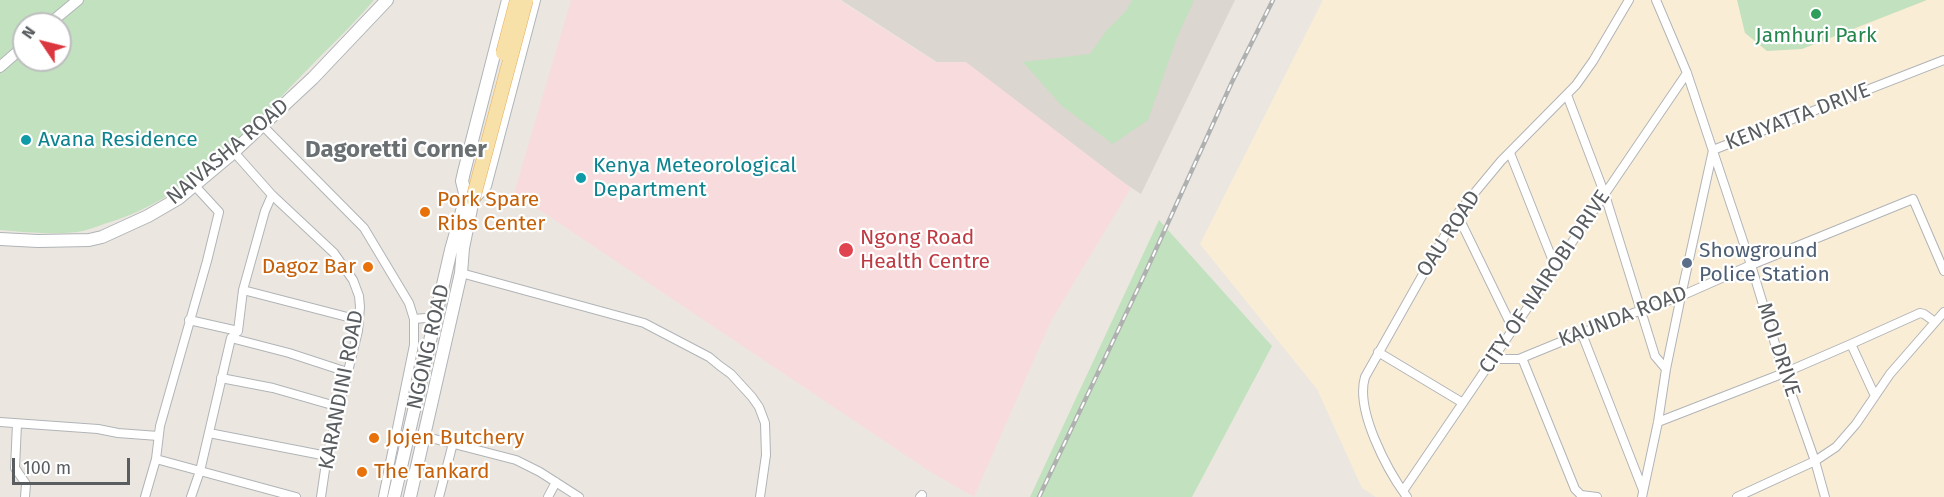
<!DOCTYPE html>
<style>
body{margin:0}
#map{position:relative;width:1944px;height:497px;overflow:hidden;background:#ebe7e0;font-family:"Fira Sans",sans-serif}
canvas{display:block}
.north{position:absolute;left:12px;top:12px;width:60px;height:60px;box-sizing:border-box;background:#fff;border:2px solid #bdbebf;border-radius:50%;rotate:305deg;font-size:16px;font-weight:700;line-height:24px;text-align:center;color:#595d60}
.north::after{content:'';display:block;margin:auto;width:21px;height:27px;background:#db373e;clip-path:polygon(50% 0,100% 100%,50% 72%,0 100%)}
.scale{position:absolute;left:12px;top:458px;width:118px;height:27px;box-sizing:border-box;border:3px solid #595d60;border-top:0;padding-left:8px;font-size:18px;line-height:21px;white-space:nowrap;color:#595d60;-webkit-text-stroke:4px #fff;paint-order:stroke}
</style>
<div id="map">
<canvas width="1944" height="497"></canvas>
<div class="north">N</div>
<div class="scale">100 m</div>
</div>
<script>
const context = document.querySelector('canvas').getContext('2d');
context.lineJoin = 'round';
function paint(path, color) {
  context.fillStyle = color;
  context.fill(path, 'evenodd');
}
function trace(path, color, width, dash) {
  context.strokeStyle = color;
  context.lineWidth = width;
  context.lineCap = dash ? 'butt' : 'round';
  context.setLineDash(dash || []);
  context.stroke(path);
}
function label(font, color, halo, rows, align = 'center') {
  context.font = font + ' "Fira Sans",sans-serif';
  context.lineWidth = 4.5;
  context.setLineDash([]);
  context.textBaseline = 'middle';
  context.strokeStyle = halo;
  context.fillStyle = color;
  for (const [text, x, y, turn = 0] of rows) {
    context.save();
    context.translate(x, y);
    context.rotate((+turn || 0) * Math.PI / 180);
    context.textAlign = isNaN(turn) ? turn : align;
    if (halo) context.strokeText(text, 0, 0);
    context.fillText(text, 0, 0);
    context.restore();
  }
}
const commercial = new Path2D(`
 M1323,0H1944V497H1376L1362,488L1317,389L1200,244Z`);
const education = new Path2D(`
 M841,0H1235L1141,194Z`);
const medical = new Path2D(`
 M571,0H839L936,62H966L1131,188L1051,321L974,497L932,473L514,193Z`);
const green = new Path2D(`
 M0,0H374C353,25 330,46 308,69C248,130 189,200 104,224C95,227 86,231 77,232C54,235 24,232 0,230ZM24,24H60V60H24Z
 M1132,0H1194L1176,40L1148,120L1113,144L1062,106L1023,62L1090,54L1106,31L1126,11Z
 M1737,0H1927L1802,49L1767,51L1745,33Z
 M1159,220L1272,346L1192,497H1030Z`);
const minor = new Path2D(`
 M1656,0L1687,73L1751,265L1784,373L1815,461L1825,497
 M1567,95L1605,195L1655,356L1666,369
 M262,125L364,228L409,303L414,319V345L383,497
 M233,151L272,195L334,253L353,280L359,296L360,307L358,331L327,456L321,497
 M1510,153L1555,266
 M1457,214L1513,329
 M461,273L644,323L709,357L720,366L731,374L752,397L759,407L765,423L766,455L760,497
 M243,290L359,320
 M414,319L437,317
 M189,320L238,331
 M1582,334L1643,490
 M231,338L289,353L347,372
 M1851,344L1920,313L1924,314L1935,322
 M1378,352L1463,403
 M1522,358L1575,489L1581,495L1597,497
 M1493,359H1519L1614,320L1681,296L1751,265L1913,199L1944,271
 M221,378L273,388L339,407
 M0,422L98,429L118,433L158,436
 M1658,422L1784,373L1851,344L1875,396
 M17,424L15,468L26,484L25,497
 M209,433L327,456
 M423,436L516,460L540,472L579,497
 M156,459L296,497
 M1403,491L1687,73
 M145,497L156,459L160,426L207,261L219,212L195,186
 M191,497L200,471L231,338L238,331L243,290L265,211L272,195
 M439,497L453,443
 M548,497L556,482
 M920,497L922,495
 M1407,497C1387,470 1355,410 1365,377L1457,214L1501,161L1576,85L1593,61L1629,0
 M1642,497L1658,422L1666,369L1681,296L1713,150L1944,60
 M1737,497L1815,461L1836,447L1856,424L1890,374L1944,312`);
const tertiary = new Path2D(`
 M49,24L78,0
 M0,67L24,46`);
const secondary = new Path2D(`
 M0,239L38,241L89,240L102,237L148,216L179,198L228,157L313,78L387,0
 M394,497L451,250L466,197L462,181L464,172L508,0
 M410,497L461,273L463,248L473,199L485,186L534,0`);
const rail = new Path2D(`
 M1039,497L1142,280L1232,82L1273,0`);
const primaryBridge = new Path2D(`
 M503,53L517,0
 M473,199L526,0`);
const markers = [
 [1816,14,6,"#2e9e5b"],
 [26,140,6,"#0f9aa8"],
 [581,178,6,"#0f9aa8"],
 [425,212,6,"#e8710a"],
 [846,250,8,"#e0444e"],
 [1687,263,6,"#5c6f8a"],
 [368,267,6,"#e8710a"],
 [374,438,6,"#e8710a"],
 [362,472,6,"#e8710a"]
];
const leisureNames = [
 ["Jamhuri Park",1816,36]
];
const streetNames = [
 ["KENYATTA DRIVE",1798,117,-21],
 ["NAIVASHA ROAD",228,152,-40],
 ["OAU ROAD",1449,234,-57],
 ["CITY OF NAIROBI DRIVE",1545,282,-56],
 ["KAUNDA ROAD",1623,317,-21],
 ["NGONG ROAD",429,347,-77],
 ["MOI DRIVE",1778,350,72],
 ["KARANDINI ROAD",342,390,-79]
];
const cultureNames = [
 ["Avana Residence",38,140],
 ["Kenya Meteorological",593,166],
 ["Department",593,190]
];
const foodNames = [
 ["Pork Spare",437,200],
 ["Ribs Center",437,224],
 ["Dagoz Bar",356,267,"right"],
 ["Jojen Butchery",386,438],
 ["The Tankard",374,472]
];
const healthNames = [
 ["Ngong Road",860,238],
 ["Health Centre",860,262]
];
const serviceNames = [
 ["Showground",1699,251],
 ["Police Station",1699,275]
];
const quarterNames = [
 ["Dagoretti Corner",396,150]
];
paint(commercial, '#faedd6');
paint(education, '#dbd6cf');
paint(medical, '#f8dcdd');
paint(green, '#c2e1be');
trace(minor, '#b1b4b7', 10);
trace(tertiary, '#b1b4b7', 12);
trace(secondary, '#b0b4b7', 14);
trace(minor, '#fff', 8);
trace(tertiary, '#fff', 10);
trace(secondary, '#fff', 12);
trace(rail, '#afb0b0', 4.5);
trace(rail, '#fff', 2, [7]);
trace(primaryBridge, '#e5af5f', 15, []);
trace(primaryBridge, '#f8e1a8', 14);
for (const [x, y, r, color] of markers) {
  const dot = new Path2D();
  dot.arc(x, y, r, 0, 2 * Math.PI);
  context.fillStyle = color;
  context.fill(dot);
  trace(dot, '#fff', 2);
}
label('21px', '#27864d', '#fff', leisureNames);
label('21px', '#595d60', '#fff', streetNames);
label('21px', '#0d838f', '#fff', cultureNames, 'left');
label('21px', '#c56008', '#fff', foodNames, 'left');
label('21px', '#be3a42', '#fff', healthNames, 'left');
label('21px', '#4e5e75', '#fff', serviceNames, 'left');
label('bold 24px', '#6a6f72', '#fff', quarterNames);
</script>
